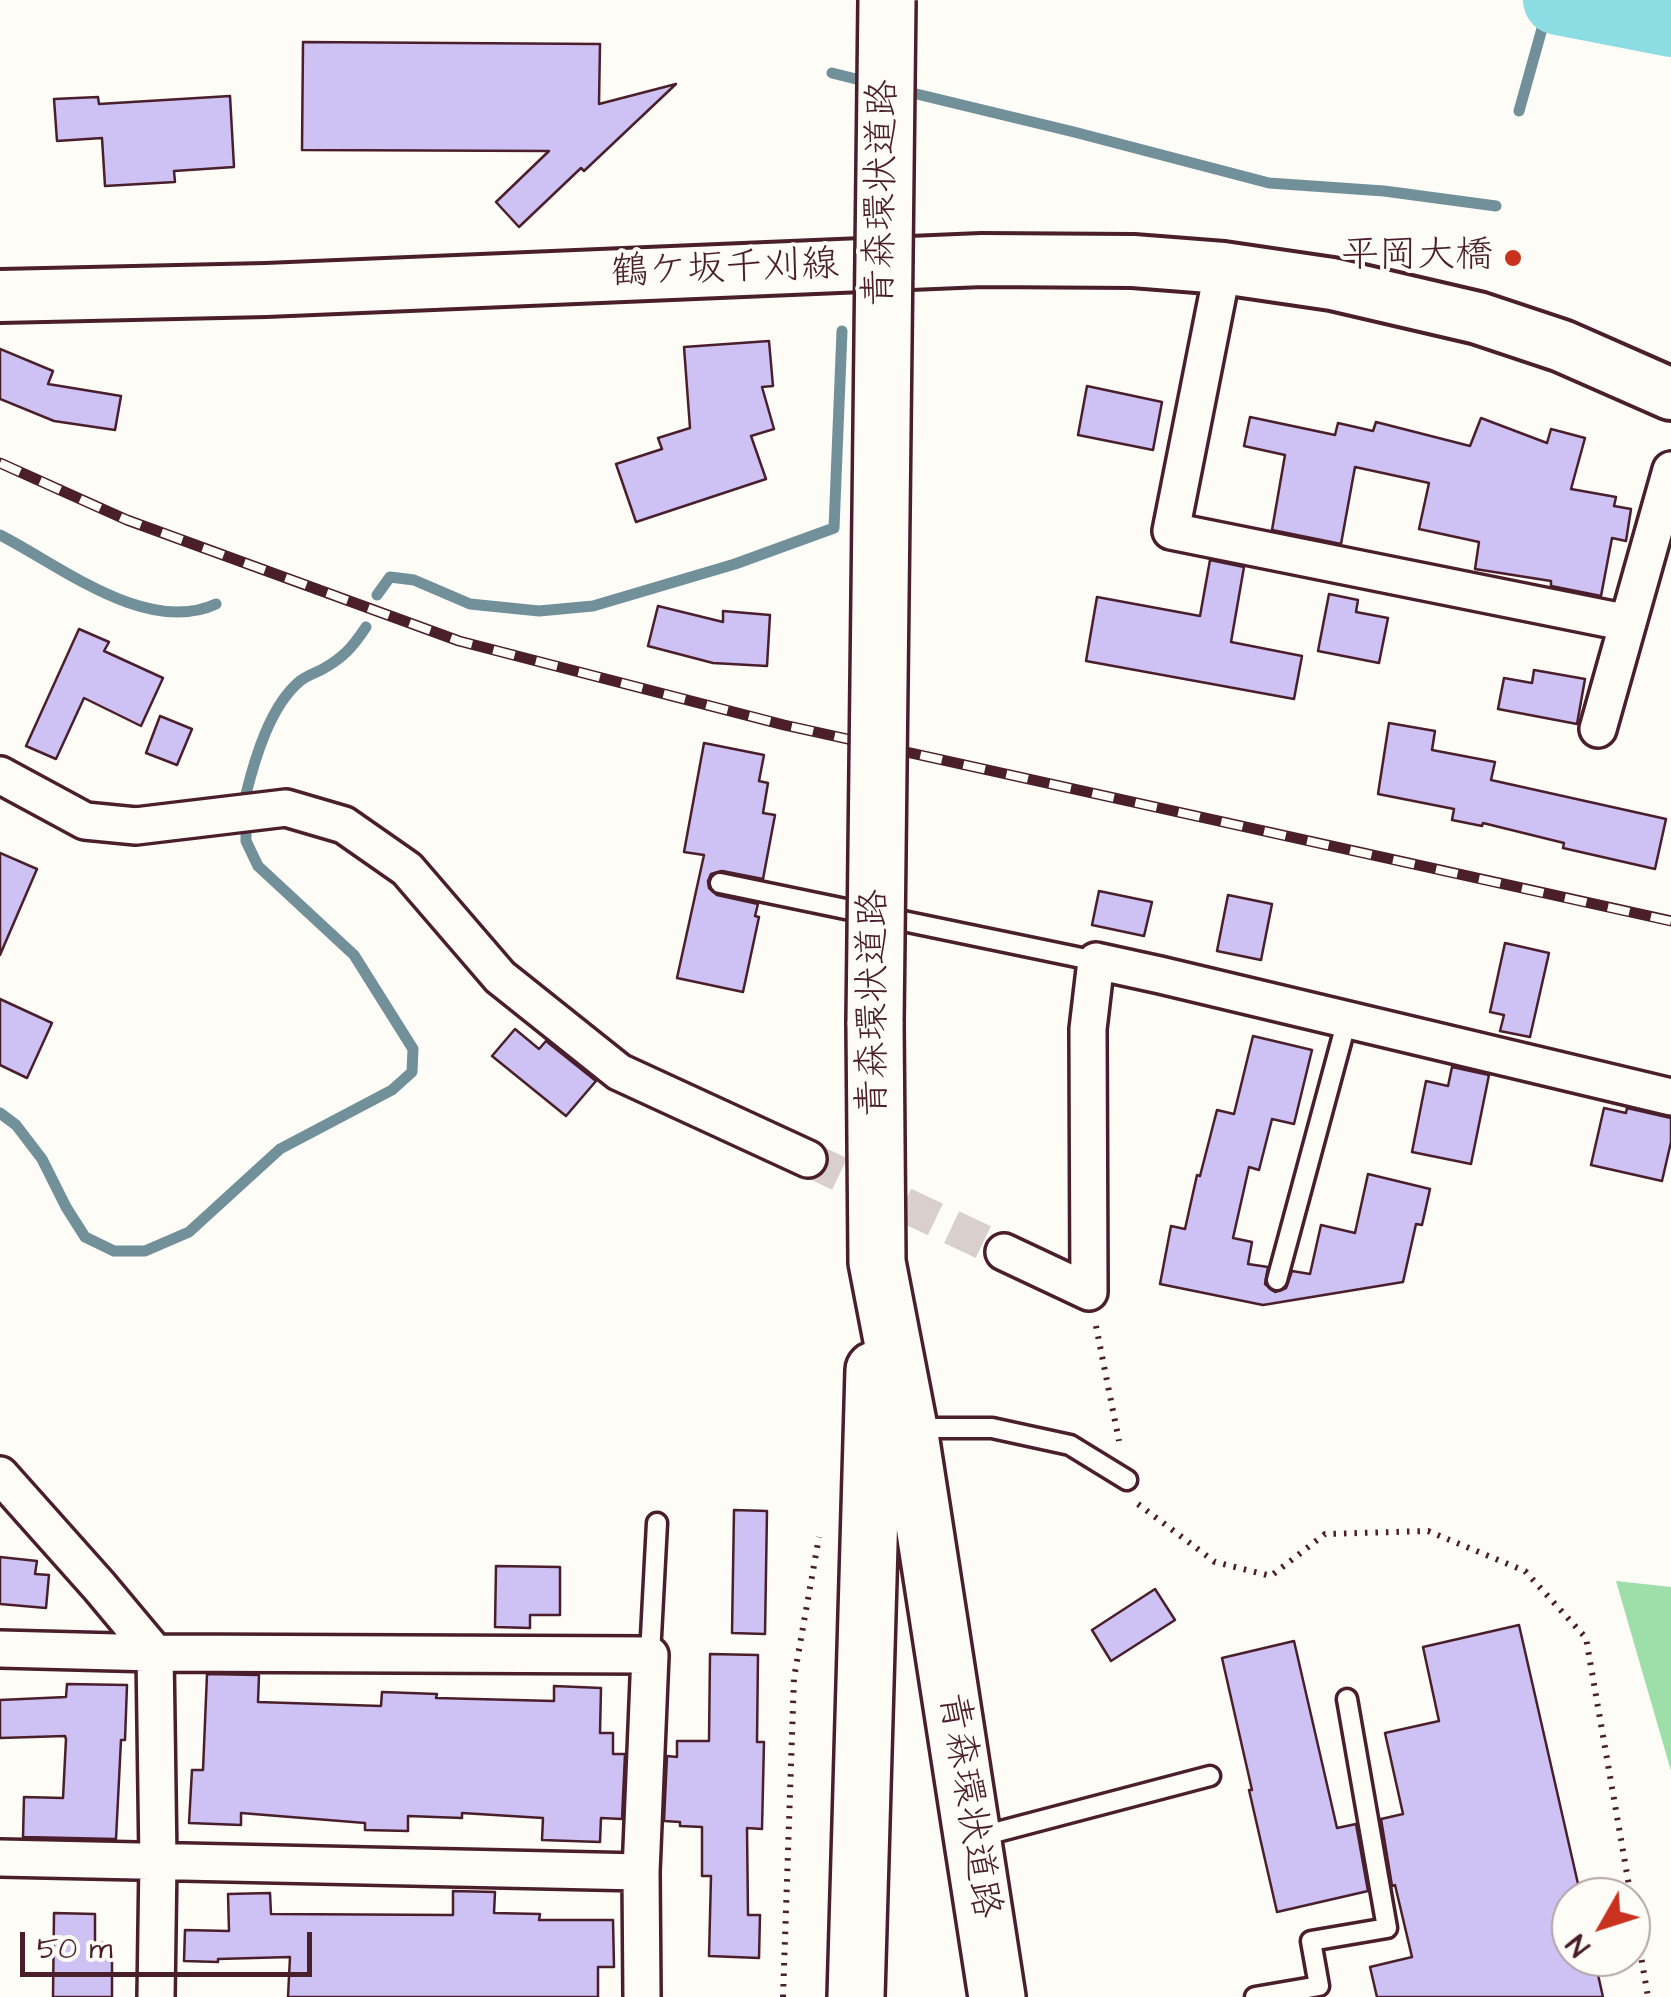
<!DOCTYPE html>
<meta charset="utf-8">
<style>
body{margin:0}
#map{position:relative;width:1671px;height:1997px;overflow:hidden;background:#fdfcf7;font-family:"Architects Daughter",sans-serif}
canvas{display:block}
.north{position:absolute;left:1551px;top:1877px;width:100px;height:100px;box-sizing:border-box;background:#fdfcf7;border:2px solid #b5a4a5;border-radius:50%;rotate:231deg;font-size:28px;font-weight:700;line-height:40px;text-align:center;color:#4a1f2b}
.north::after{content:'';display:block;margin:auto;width:35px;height:45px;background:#c8321e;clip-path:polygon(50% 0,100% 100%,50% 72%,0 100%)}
.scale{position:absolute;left:20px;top:1932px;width:292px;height:45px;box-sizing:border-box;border:5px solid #4a1f2b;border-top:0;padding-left:12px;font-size:30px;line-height:35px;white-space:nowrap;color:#4a1f2b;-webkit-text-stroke:8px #fdfcf7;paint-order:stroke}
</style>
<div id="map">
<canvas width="1671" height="1997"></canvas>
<div class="north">N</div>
<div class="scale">50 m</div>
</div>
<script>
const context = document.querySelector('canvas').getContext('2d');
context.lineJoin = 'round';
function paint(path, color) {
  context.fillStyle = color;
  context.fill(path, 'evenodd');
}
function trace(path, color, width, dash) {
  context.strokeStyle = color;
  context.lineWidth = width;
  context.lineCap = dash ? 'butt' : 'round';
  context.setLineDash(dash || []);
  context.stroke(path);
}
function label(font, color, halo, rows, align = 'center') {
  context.font = font + ' "Architects Daughter","Klee One",sans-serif';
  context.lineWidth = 8;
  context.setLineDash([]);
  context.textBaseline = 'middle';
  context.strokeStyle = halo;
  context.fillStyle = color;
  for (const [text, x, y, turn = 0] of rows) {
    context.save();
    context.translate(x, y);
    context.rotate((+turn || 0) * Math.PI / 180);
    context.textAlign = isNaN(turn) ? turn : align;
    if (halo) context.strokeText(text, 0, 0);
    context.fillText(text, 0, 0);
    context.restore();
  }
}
const green = new Path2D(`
 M1616,1581L1671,1587V1771Z`);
const stream = new Path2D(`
 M832,73L872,83
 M900,90L1074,132L1269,183L1384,191L1496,206
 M1519,111L1550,0
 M0,535C61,566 147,636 216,604
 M377,595L390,577L414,580L470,604L539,611L593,606L735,564L834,528L842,331
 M246,794C255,758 270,706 300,681C305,677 314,673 321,670C343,658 352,648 366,627
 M0,1113L16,1125L42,1159L66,1207L85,1237L114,1251H145L189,1232L280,1149L392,1090L412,1072L413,1049L354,955L258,866L246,841V828`);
const river = new Path2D(`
 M1558,0L1671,22`);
const building = new Path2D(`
 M303,42L600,44L599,104L676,84L584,171L581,168L519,227L496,202L549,151L302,150Z
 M230,96L234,167L174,171L175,182L105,186L102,138L57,141L54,99L98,97L99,104Z
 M769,341L773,386L762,387L774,429L751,436L766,479L636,522L616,464L662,449L658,438L690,428L684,347Z
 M0,349L53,371L48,384L121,396L115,430L54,421L0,399Z
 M1087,386L1162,402L1153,450L1078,435Z
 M1250,417L1335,435L1338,423L1373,431L1376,422L1470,446L1481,418L1547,443L1551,429L1585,438L1571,489L1616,497L1614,506L1631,509L1626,541L1612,538L1601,596L1551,586V581L1475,569L1479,542L1419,529L1429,483L1355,467L1341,544L1272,530L1285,455L1244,446Z
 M1210,560L1244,567L1231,642L1302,656L1294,699L1086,661L1097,597L1200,616Z
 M1329,594L1358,600L1356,612L1388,618L1379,663L1318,651Z
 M658,606L723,622V611L770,615L767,666L713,663L648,646Z
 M79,629L109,642L104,651L163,678L141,726L84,698L56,759L26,746Z
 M1534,670L1585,679L1577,724L1498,709L1504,678L1532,683Z
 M160,716L192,729L177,765L146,753Z
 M1389,723L1435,731L1432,750L1495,762L1491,780L1666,819L1655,869L1563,848L1564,843L1483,823L1482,826L1452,820L1454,809L1378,794Z
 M704,743L764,755L759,781L768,783L763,813L775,815L763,879L722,871L711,874L708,881L709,888L717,895L758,904L755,916L759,917L743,992L677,978L704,855L684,852Z
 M0,853L37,869L0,955Z
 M1099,891L1152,902L1144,936L1092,925Z
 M1228,895L1272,904L1261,960L1217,951Z
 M1505,943L1549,953L1530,1037L1500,1031L1504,1015L1490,1012Z
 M0,999L52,1023L27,1078L0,1065Z
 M515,1029L539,1049L546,1041L596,1081L566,1116L492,1056Z
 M1253,1036L1312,1050L1294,1124L1272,1119L1259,1170L1249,1167L1233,1238L1252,1242L1248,1264L1268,1267L1265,1284L1275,1292L1286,1288L1292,1271L1310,1274L1321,1225L1355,1233L1368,1174L1430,1189L1422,1225L1416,1224L1403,1282L1263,1305L1160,1284L1171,1226L1185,1229L1197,1175L1200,1176L1217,1110L1234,1114Z
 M1452,1067L1489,1075L1471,1164L1412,1152L1426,1081L1448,1086Z
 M1604,1108L1626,1113L1627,1108L1671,1118V1142L1662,1181L1591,1165Z
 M734,1510L767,1511L765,1634L732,1633Z
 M0,1557L37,1561L35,1574L49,1575L46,1608L0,1604Z
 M496,1566L560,1567V1615H530V1628L495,1627Z
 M1155,1589L1175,1620L1111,1661L1092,1630Z
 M1519,1625L1581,1897H1571V1957H1594L1603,1997H1377L1370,1967L1412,1957L1395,1885L1392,1886L1381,1819L1403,1814L1385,1733L1439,1721L1423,1647Z
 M1294,1641L1337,1828L1356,1824L1368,1891L1277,1912L1249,1790H1252L1222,1658Z
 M710,1654L758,1655L757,1742H764L762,1829L747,1828L748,1915H760L759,1958L709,1956L711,1876H702V1827L680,1826V1822L664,1821L667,1756L677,1757V1741H709Z
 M207,1674L259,1675L258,1702L381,1706L382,1692L437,1694L436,1698L554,1701V1686L601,1688L600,1733H613V1754H625L622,1819L601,1818L600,1842L542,1840L543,1818L462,1813V1818L408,1816V1831L365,1830V1823L241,1813V1825L189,1823L192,1770H203Z
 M67,1684L127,1685L125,1740H121L116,1839L23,1837L24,1797L63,1798L66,1739L65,1736L0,1738V1700L66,1697Z
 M453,1891L495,1892L494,1913L540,1914L539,1920H613L614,1967H598V1997H288L290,1957L218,1959V1962L184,1961L185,1930L229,1931L228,1894L270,1893L271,1914L453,1915Z
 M54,1913L95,1914V1943H112V1997H53Z`);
const minorTunnel = new Path2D(`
 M808,1159L1004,1252`);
const path = new Path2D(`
 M1096,1326L1119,1441
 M1138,1504L1215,1562L1271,1576L1325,1534L1428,1531L1525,1571L1586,1638L1631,1897
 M1631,1898L1648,1997
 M783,1997L794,1678L819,1537`);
const service = new Path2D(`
 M720,883L1096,961
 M1277,1280L1347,1020
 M914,1428H992L1070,1445L1127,1480
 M650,1655L657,1523
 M978,1837L1210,1776
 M1255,1997L1319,1986L1311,1941L1387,1928L1347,1699`);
const minor = new Path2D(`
 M1223,268L1171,531L1628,623
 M1598,729L1671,470
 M0,775L85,821L136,826L286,808L344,825L407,869L500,977L619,1072L808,1159
 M1004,1252L1089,1292L1088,1029L1096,961L1160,975L1671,1097
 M0,1475L99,1586L155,1653L158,1861L156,1997
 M0,1649L155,1653L650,1655L641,1872L642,1997
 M0,1858L641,1872`);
const secondary = new Path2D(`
 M0,296L266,290L982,260L1133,261L1223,268L1332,284L1478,318L1562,346L1671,394`);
const trunk = new Path2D(`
 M875,1022L877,1262L909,1428L997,1997
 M856,1997L874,1370`);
const rail = new Path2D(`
 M0,463L127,520L459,641L784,725L1671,921`);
const trunkBridge = new Path2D(`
 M875,1022L887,0`);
const markers = [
 [1513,258,10,"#c8321e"]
];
const streetNames = [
 ["青森環状道路",884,193,-89],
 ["鶴ケ坂千刈線",725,271,-2],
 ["青森環状道路",876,1003,-90],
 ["青森環状道路",967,1806,81]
];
const poiNames = [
 ["平岡大橋",1493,258]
];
paint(green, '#9edfa9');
trace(stream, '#719099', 11);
trace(river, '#8bdce3', 70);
paint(building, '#cec1f3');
trace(building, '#4a1f2b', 2.5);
trace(minorTunnel, '#d9d0ce', 35, [35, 18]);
trace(service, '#4a1f2b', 25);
trace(minor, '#4a1f2b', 42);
trace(secondary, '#4a1f2b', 58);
trace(trunk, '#4a1f2b', 62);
trace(path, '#4a1f2b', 6, [2.5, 8]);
trace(service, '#fdfcf7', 18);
trace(minor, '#fdfcf7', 35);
trace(secondary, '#fdfcf7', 50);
trace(trunk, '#fdfcf7', 55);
trace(rail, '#4a1f2b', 11);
trace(rail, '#fdfcf7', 8, [22]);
trace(trunkBridge, '#4a1f2b', 62, []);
trace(trunkBridge, '#fdfcf7', 55);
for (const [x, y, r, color] of markers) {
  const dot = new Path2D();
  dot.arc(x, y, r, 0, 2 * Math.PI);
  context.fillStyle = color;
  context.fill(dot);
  trace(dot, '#fdfcf7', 4);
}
label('38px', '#4a1f2b', '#fdfcf7', streetNames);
label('38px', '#4a1f2b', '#fdfcf7', poiNames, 'right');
</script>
